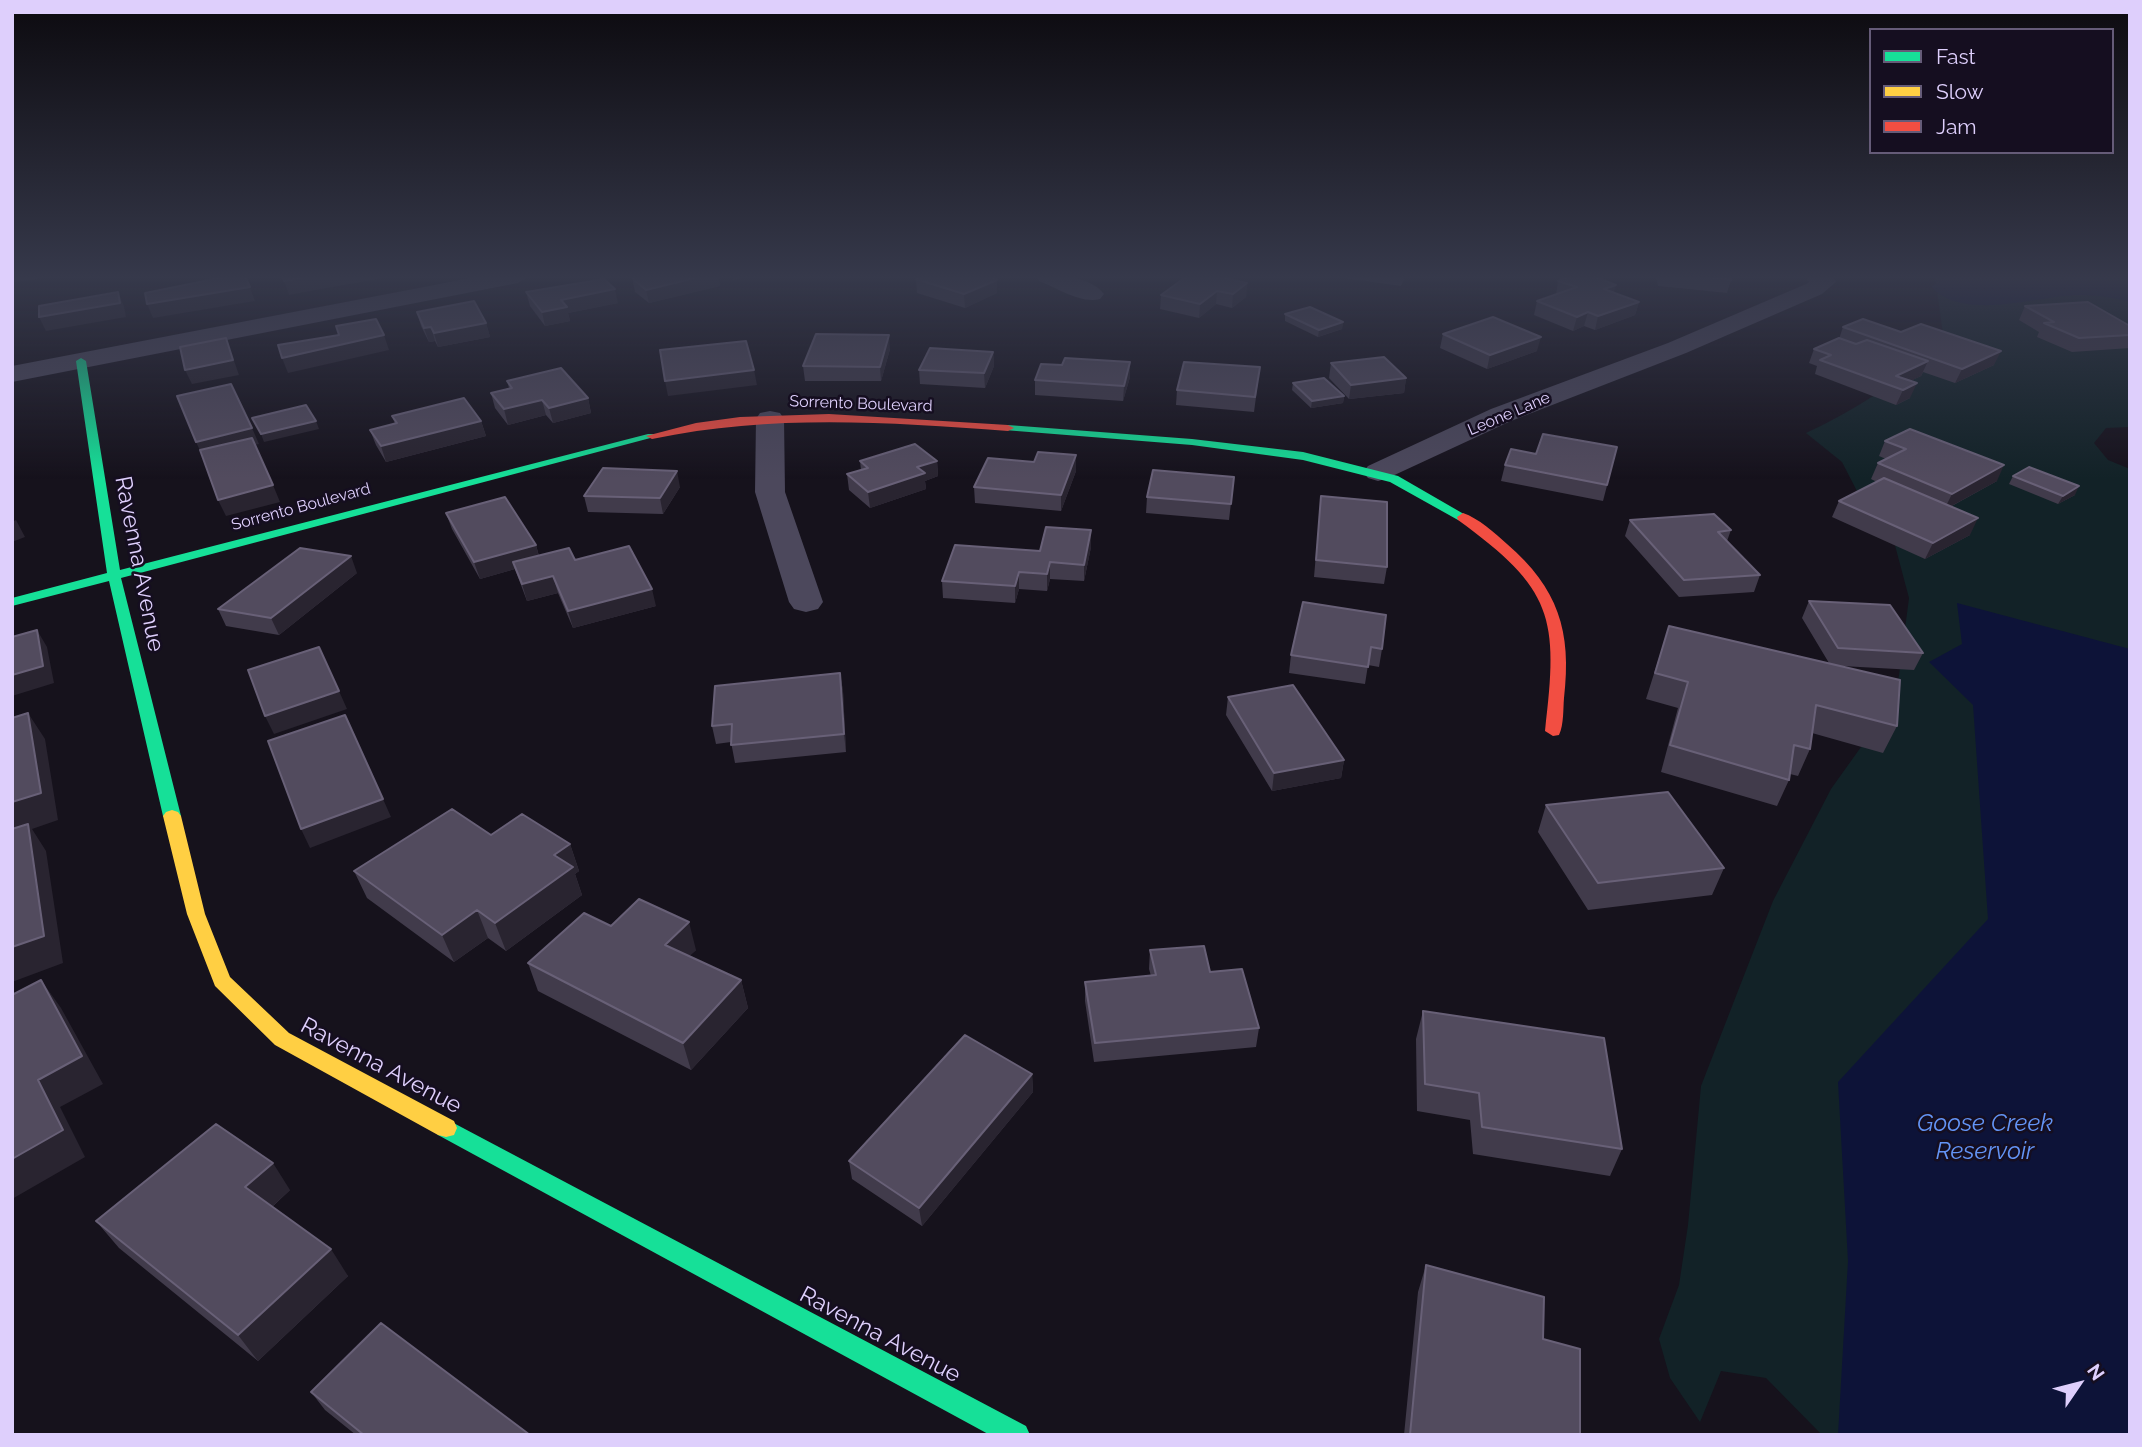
<!DOCTYPE html>
<style>
body{margin:0}
#map{position:relative;width:2142px;height:1447px;overflow:hidden;background:#16121c;font-family:Raleway,sans-serif}
canvas{display:block}
.frame{position:absolute;inset:0;border:14px solid #decffc;pointer-events:none}
.legend{position:absolute;left:1869px;top:28px;width:245px;height:126px;box-sizing:border-box;background:#150e20;border:2px solid #655b78;margin:0;padding:9px 12px;list-style:none;font-size:21px;color:#decffc}
.legend li{display:flex;align-items:center;gap:14px;height:35px}
.legend b{width:35px;border:2px solid #655b78}
.north{position:absolute;left:2044px;top:1349px;width:70px;height:70px;-webkit-text-stroke:5px #150e20;paint-order:stroke;rotate:55deg;font-size:19px;font-weight:700;line-height:28px;text-align:center;color:#decffc}
.north::after{content:'';display:block;margin:auto;width:24px;height:32px;background:#decffc;clip-path:polygon(50% 0,100% 100%,50% 72%,0 100%)}
</style>
<div id="map">
<canvas width="2142" height="1447"></canvas>
<div class="frame"></div>
<ul class="legend">
<li><b style="height:9px;background:#16e098"></b>Fast</li>
<li><b style="height:9px;background:#ffcf43"></b>Slow</li>
<li><b style="height:9px;background:#f24e42"></b>Jam</li>
</ul>
<div class="north">N</div>
</div>
<script>
const context = document.querySelector('canvas').getContext('2d');
context.lineJoin = 'round';
function paint(path, color) {
  context.fillStyle = color;
  context.fill(path, 'evenodd');
}
function trace(path, color, width, dash) {
  context.strokeStyle = color;
  context.lineWidth = width;
  context.lineCap = dash ? 'butt' : 'round';
  context.setLineDash(dash || []);
  context.stroke(path);
}
function label(font, color, halo, rows, align = 'center') {
  context.font = font + ' Raleway,sans-serif';
  context.lineWidth = 5;
  context.setLineDash([]);
  context.textBaseline = 'middle';
  context.strokeStyle = halo;
  context.fillStyle = color;
  for (const [text, x, y, turn = 0] of rows) {
    context.save();
    context.translate(x, y);
    context.rotate((+turn || 0) * Math.PI / 180);
    context.textAlign = isNaN(turn) ? turn : align;
    if (halo) context.strokeText(text, 0, 0);
    context.fillText(text, 0, 0);
    context.restore();
  }
}
const green = new Path2D(`
 M1935,276H2130V427L2106,428L2094,443L2108,460L2130,469V1055L2117,1435H1822L1766,1378L1721,1371L1700,1422L1670,1378L1659,1339L1679,1285L1688,1225L1701,1086L1773,901L1831,789L1896,698L1909,598L1888,519L1860,497L1842,462L1806,433C1856,410 1903,379 1944,342Z`);
const water = new Path2D(`
 M1952,276H2130V302C2115,298 2097,295 2081,295C2039,295 1962,323 1931,286Z
 M1957,603L2130,649V1435H1838L1848,1261L1838,1082L1988,919L1973,705L1929,662L1962,644Z`);
const street = new Path2D(`
 M481,276H529L518,283L12,382V366Z
 M1036,276C1056,276 1090,275 1104,294L1100,299C1081,304 1057,288 1039,281Z
 M1805,276H1832L1836,282L1822,294L1686,353L1511,421L1388,478L1378,481L1368,478L1363,472L1368,466L1491,409L1668,343L1806,284L1809,282Z
 M770,411L780,413L784,419L785,492L823,602L818,609L806,612L794,609L789,602L755,492L756,419L760,413Z`);
const fast = new Path2D(`
 M81,358L86,361L120,570L648,434H656L658,436L121,578L181,816L178,820H166L163,816L109,581L12,606V598L107,573L76,361Z
 M1008,425L1192,439L1303,452L1398,476L1469,517L1463,521L1458,520L1390,482L1303,460L1192,445L1004,430L1002,428Z
 M446,1119L1026,1426L1030,1435H990L438,1135L435,1128L438,1121Z`);
const slow = new Path2D(`
 M172,810L178,812L181,816L205,914L230,977L289,1033L454,1121L457,1128L454,1135L446,1137L438,1135L275,1045L215,986L187,914L163,816L166,812Z`);
const jam = new Path2D(`
 M829,414L1008,425L1014,428L1008,431C886,422 772,414 652,439L646,436L696,423L740,417Z
 M1463,513C1478,518 1495,533 1507,544C1558,588 1572,631 1564,698C1563,709 1564,724 1559,735L1553,736L1545,731C1559,617 1553,589 1458,520L1457,517Z`);
const wall = new Path2D(`
 M641,276H718L720,286L649,303L635,292L632,278Z
 M1330,276H1405L1401,286Z
 M1656,276H1731V280L1727,293L1658,286Z
 M916,279L997,280V293L965,308L917,293Z
 M1558,281L1616,285L1613,292L1639,302L1635,315L1595,330L1584,326L1573,331L1534,315L1537,301L1556,294Z
 M1247,283L1246,297L1232,308L1216,304L1199,318L1160,309L1161,295Z
 M526,292L618,303L568,313L570,321L545,326L530,306Z
 M2025,306L2130,326V348L2072,352L2037,337L2039,332L2019,320Z
 M417,312L486,323L490,337L438,347L435,341L429,342L421,326Z
 M1285,314L1343,322L1342,329L1318,337L1285,321Z
 M1843,327L1994,365L1955,383L1923,372L1921,376L1910,381V398L1896,405L1815,374L1817,366L1809,363L1814,349L1839,339Z
 M1443,334L1537,351L1487,369L1440,348Z
 M890,349L881,381H805L803,366Z
 M993,352L994,366L985,388L920,384L919,370Z
 M1331,363L1406,378L1404,393L1349,399L1329,378Z
 M1130,377L1123,401L1035,395V380Z
 M507,381L588,398L591,413L553,423L546,415L508,425L495,408L491,393L509,388Z
 M1258,382L1254,412L1176,405L1177,390Z
 M1293,383L1344,396L1343,403L1311,408L1292,390Z
 M392,416L481,421L486,436L386,462L376,445L370,430L395,424Z
 M1885,441L1997,481L1950,507L1970,535L1925,559L1832,517L1839,501L1877,482L1871,479L1878,463L1886,459L1879,456Z
 M1617,447L1603,501L1501,481L1505,465L1536,454Z
 M1076,455V471L1061,511L975,503L974,487L1034,462Z
 M860,461H937L938,476L925,481L926,489L870,508L849,490L847,474L861,470Z
 M2013,476L2075,495L2058,504L2009,484Z
 M1234,477L1229,520L1146,513L1147,497Z
 M680,487L663,514L588,512L584,496Z
 M1321,496L1387,567L1384,584L1314,577Z
 M446,513L536,545L539,556L575,560L656,606L573,628L558,593L527,601L515,569L480,579L452,529Z
 M1630,520L1731,530L1727,541L1760,575L1754,592L1679,597L1625,536Z
 M1091,547L1084,581L1050,579L1047,591L1019,589L1015,603L943,598L942,581L1040,551Z
 M357,573L279,635L226,626L218,609Z
 M1809,601L1923,653L1914,670L1842,666L1897,726L1883,753L1812,733L1810,749L1798,776L1790,774L1789,780L1777,806L1661,772L1678,708L1646,699L1669,626L1829,663L1802,618Z
 M1303,602L1382,649L1379,667L1368,665L1365,684L1289,673L1291,655Z
 M840,673L843,691L846,752L735,763L731,742L716,744L712,726Z
 M1228,697L1344,760L1341,778L1272,791L1226,715Z
 M1546,805L1724,868L1712,895L1588,910L1538,832Z
 M491,835L570,844L579,871L575,874L582,895L506,951L488,938L454,962L367,898L354,871Z
 M611,926L696,950L689,956L741,980L748,1008L691,1070L538,991L528,963Z
 M1150,950L1210,972L1259,1028L1256,1047L1094,1062L1085,1001V982L1151,976L1149,969Z
 M1423,1011L1622,1149L1610,1176L1473,1154L1470,1120L1417,1111L1416,1039Z
 M1032,1074L1033,1092L922,1226L852,1179L849,1161Z
 M290,1190L272,1207L348,1276L258,1361L119,1248L96,1221Z
 M1426,1265L1543,1339L1580,1435H1404L1418,1292Z
 M311,1392L530,1435H356L325,1410Z`);
const shadedWall = new Path2D(`
 M12,276H55L15,282Z
 M311,276H388V277L289,295L284,281Z
 M703,276H718L720,286L649,303L646,290Z
 M733,276H751L733,280Z
 M997,280V293L965,308L964,294Z
 M1247,283L1246,297L1232,308L1233,294Z
 M1616,285L1612,298L1604,289Z
 M250,287L255,301L153,318L147,304Z
 M615,289L618,303L568,313L570,321L545,326L542,312L561,300Z
 M1217,291L1216,304L1199,318L1200,304Z
 M118,292L124,306L126,317L46,331L39,317Z
 M1639,302L1635,315L1595,330L1598,316Z
 M1588,312L1584,326L1573,331L1577,317Z
 M1343,322L1342,329L1318,337L1319,330Z
 M486,323L490,337L438,347L434,333Z
 M431,327L435,341L429,342L424,328Z
 M384,335L389,350L288,373L282,358Z
 M889,335L890,349L881,381L880,367Z
 M1541,337L1537,351L1487,369L1490,355Z
 M226,338L239,375L192,384L185,370Z
 M2001,351L1994,365L1955,383L1962,369Z
 M993,352L994,366L985,388L984,373Z
 M1928,361L1921,376L1896,388V376Z
 M1130,362V377L1123,401L1124,386Z
 M754,370L757,385L668,396L665,381Z
 M1406,378L1404,393L1349,399L1351,385Z
 M1917,383L1910,398L1896,405L1903,390Z
 M1344,396L1343,403L1311,408L1312,401Z
 M588,398L591,413L553,423L549,408Z
 M542,400L546,415L508,425L504,409Z
 M316,421L319,429L264,442L261,434Z
 M481,421L486,436L386,462L381,446Z
 M252,428L259,444L203,457L196,442Z
 M1076,455V471L1061,511V495Z
 M937,461L938,476L925,481L926,489L870,508L868,492L917,467Z
 M2004,465L1997,481L1944,510L1952,494Z
 M677,471L680,487L663,514L660,498Z
 M273,485L280,502L226,516L218,500Z
 M2079,486L2075,495L2058,504L2063,496Z
 M1978,518L1970,535L1925,559L1933,543Z
 M16,520L25,537L12,542V522Z
 M1091,530V547L1084,581V565Z
 M536,545L540,561L513,562L515,569L480,579L474,562Z
 M351,556L357,573L279,635L271,618Z
 M1050,562V579L1047,591V574Z
 M1019,572V589L1015,603V586Z
 M553,576L558,593L527,601L522,584Z
 M652,589L656,606L573,628L568,611Z
 M37,630L47,647L54,683L12,696V675Z
 M840,673L843,691L846,752L844,734Z
 M339,691L347,709L274,734L265,716Z
 M28,713L45,739L58,820L32,829L46,851L63,963L12,982V802Z
 M1344,760L1341,778L1272,791L1274,773Z
 M383,799L391,817L310,848L301,829Z
 M570,844L579,871L575,874L582,895L506,951L495,923L554,855Z
 M477,910L488,938L454,962L442,935Z
 M689,922L696,950L673,972L665,945Z
 M41,980L61,1008L103,1084L60,1107L85,1157L12,1199V1159L38,1080Z
 M741,980L748,1008L691,1070L683,1043Z
 M1032,1074L1033,1092L922,1226L919,1208Z
 M273,1163L290,1190L264,1214L245,1187Z
 M331,1249L348,1276L258,1361L238,1335Z`);
const building = new Path2D(`
 M229,276H245L250,287L147,304L145,293Z
 M282,276H311L284,281Z
 M641,276H703L646,290L632,278Z
 M923,276H987L997,280L964,294L916,279Z
 M1187,276H1215L1247,283L1233,294L1217,291L1200,304L1161,295Z
 M1571,276H1593L1616,285L1604,289L1639,302L1598,316L1588,312L1577,317L1537,301L1577,287L1558,281Z
 M1699,276H1731V280Z
 M604,279L615,289L561,300L567,307L542,312L526,292Z
 M118,292L120,303L39,317V306Z
 M474,301L486,323L434,333L431,327L424,328L417,312Z
 M2088,302L2130,326V335L2079,338L2044,323L2054,322L2025,306Z
 M1310,307L1343,322L1319,330L1285,314Z
 M1493,317L1541,337L1490,355L1443,334Z
 M376,319L384,335L282,358L278,345L339,335L336,326Z
 M1863,319L1901,332L1921,324L2001,351L1962,369L1843,327Z
 M816,334L889,335L880,367L803,366Z
 M226,338L233,360L185,370L180,347Z
 M1839,338L1856,344L1867,340L1928,361L1896,376L1917,383L1903,390L1820,360L1831,355L1814,349Z
 M746,341L754,370L665,381L660,350Z
 M930,348L993,352L984,373L919,370Z
 M1384,357L1406,378L1351,385L1331,363Z
 M1065,358L1130,362L1124,386L1035,380L1041,364L1062,365Z
 M1184,362L1260,367L1255,397L1177,390Z
 M561,368L588,398L549,408L542,400L504,409L491,393L512,388L507,381Z
 M1324,378L1344,396L1312,401L1293,383Z
 M231,384L252,428L196,442L177,396Z
 M464,398L481,421L381,446L370,430L397,423L392,416Z
 M306,405L316,421L261,434L252,418Z
 M1910,429L2004,465L1952,494L1878,463L1906,449L1885,441Z
 M1543,434L1617,447L1607,485L1505,465L1511,449L1536,454Z
 M252,438L273,485L218,500L200,450Z
 M915,444L937,461L917,467L925,473L868,492L847,474L868,468L860,461Z
 M1038,452L1076,455L1061,495L974,487L988,458L1034,462Z
 M2029,467L2079,486L2063,496L2013,476Z
 M603,468L677,471L660,498L584,496Z
 M1153,470L1234,477L1231,504L1147,497Z
 M1884,478L1978,518L1933,543L1839,501Z
 M1321,496L1387,502V567L1316,560Z
 M505,497L536,545L474,562L446,513Z
 M1714,514L1731,530L1718,532L1760,575L1684,580L1630,520Z
 M1046,527L1091,530L1084,565L1050,562L1047,574L1019,572L1015,586L942,581L955,545L1040,551Z
 M629,546L652,589L568,611L553,576L522,584L513,562L569,548L575,560Z
 M300,548L351,556L271,618L218,609Z
 M1809,601L1890,605L1923,653L1838,648Z
 M1303,602L1386,615L1382,649L1371,647L1368,667L1291,655Z
 M1669,626L1900,680L1897,726L1816,705L1810,749L1794,745L1789,780L1670,745L1688,682L1655,673Z
 M37,630L43,666L12,675V637Z
 M319,647L339,691L265,716L248,670Z
 M840,673L844,734L731,745L732,724L712,726L715,686Z
 M1293,685L1344,760L1274,773L1228,697Z
 M28,713L41,793L12,802V718Z
 M345,715L383,799L301,829L268,741Z
 M1668,792L1724,868L1598,883L1546,805Z
 M452,809L491,835L522,814L570,844L554,855L573,867L495,923L477,910L442,935L354,871Z
 M28,824L44,936L12,947V829Z
 M639,899L689,922L665,945L741,980L683,1043L528,963L584,913L611,926Z
 M1204,946L1210,972L1242,969L1259,1028L1095,1043L1085,982L1156,975L1150,950Z
 M41,980L82,1056L38,1080L63,1130L12,1159V995Z
 M1423,1011L1604,1038L1622,1149L1482,1127L1479,1093L1425,1084Z
 M965,1035L1032,1074L919,1208L849,1161Z
 M216,1124L273,1163L245,1187L331,1249L238,1335L96,1221Z
 M1426,1265L1544,1297L1543,1339L1580,1349V1435H1410Z
 M381,1323L530,1435H364L311,1392Z`);
const farStreetnames = [
 ["Sorrento Boulevard",861,404,2],
 ["Leone Lane",1509,414,-23],
 ["Sorrento Boulevard",301,507,-15]
];
const nearStreetnames = [
 ["Ravenna Avenue",139,564,79],
 ["Ravenna Avenue",381,1066,28],
 ["Ravenna Avenue",880,1335,28]
];
const nearWaternames = [
 ["Goose Creek",1985,1124],
 ["Reservoir",1985,1152]
];
paint(green, '#122227');
paint(water, '#0d1338');
paint(street, '#4c485c');
paint(fast, '#16e098');
paint(slow, '#ffcf43');
paint(jam, '#f24e42');
paint(wall, '#413b4b');
paint(shadedWall, '#292430');
paint(building, '#524b5e');
trace(building, '#686077', 2);
const sky = context.createLinearGradient(0, 0, 0, 479);
sky.addColorStop(0, '#0c0a0f');
sky.addColorStop(0.58, '#36394b');
sky.addColorStop(1, '#36394b00');
context.fillStyle = sky;
context.fillRect(0, 0, 2142, 479);
label('16px', '#decffc', '#150e20', farStreetnames);
label('23px', '#decffc', '#150e20', nearStreetnames);
label('italic 24px', '#6394f6', '#150e20', nearWaternames);
</script>
